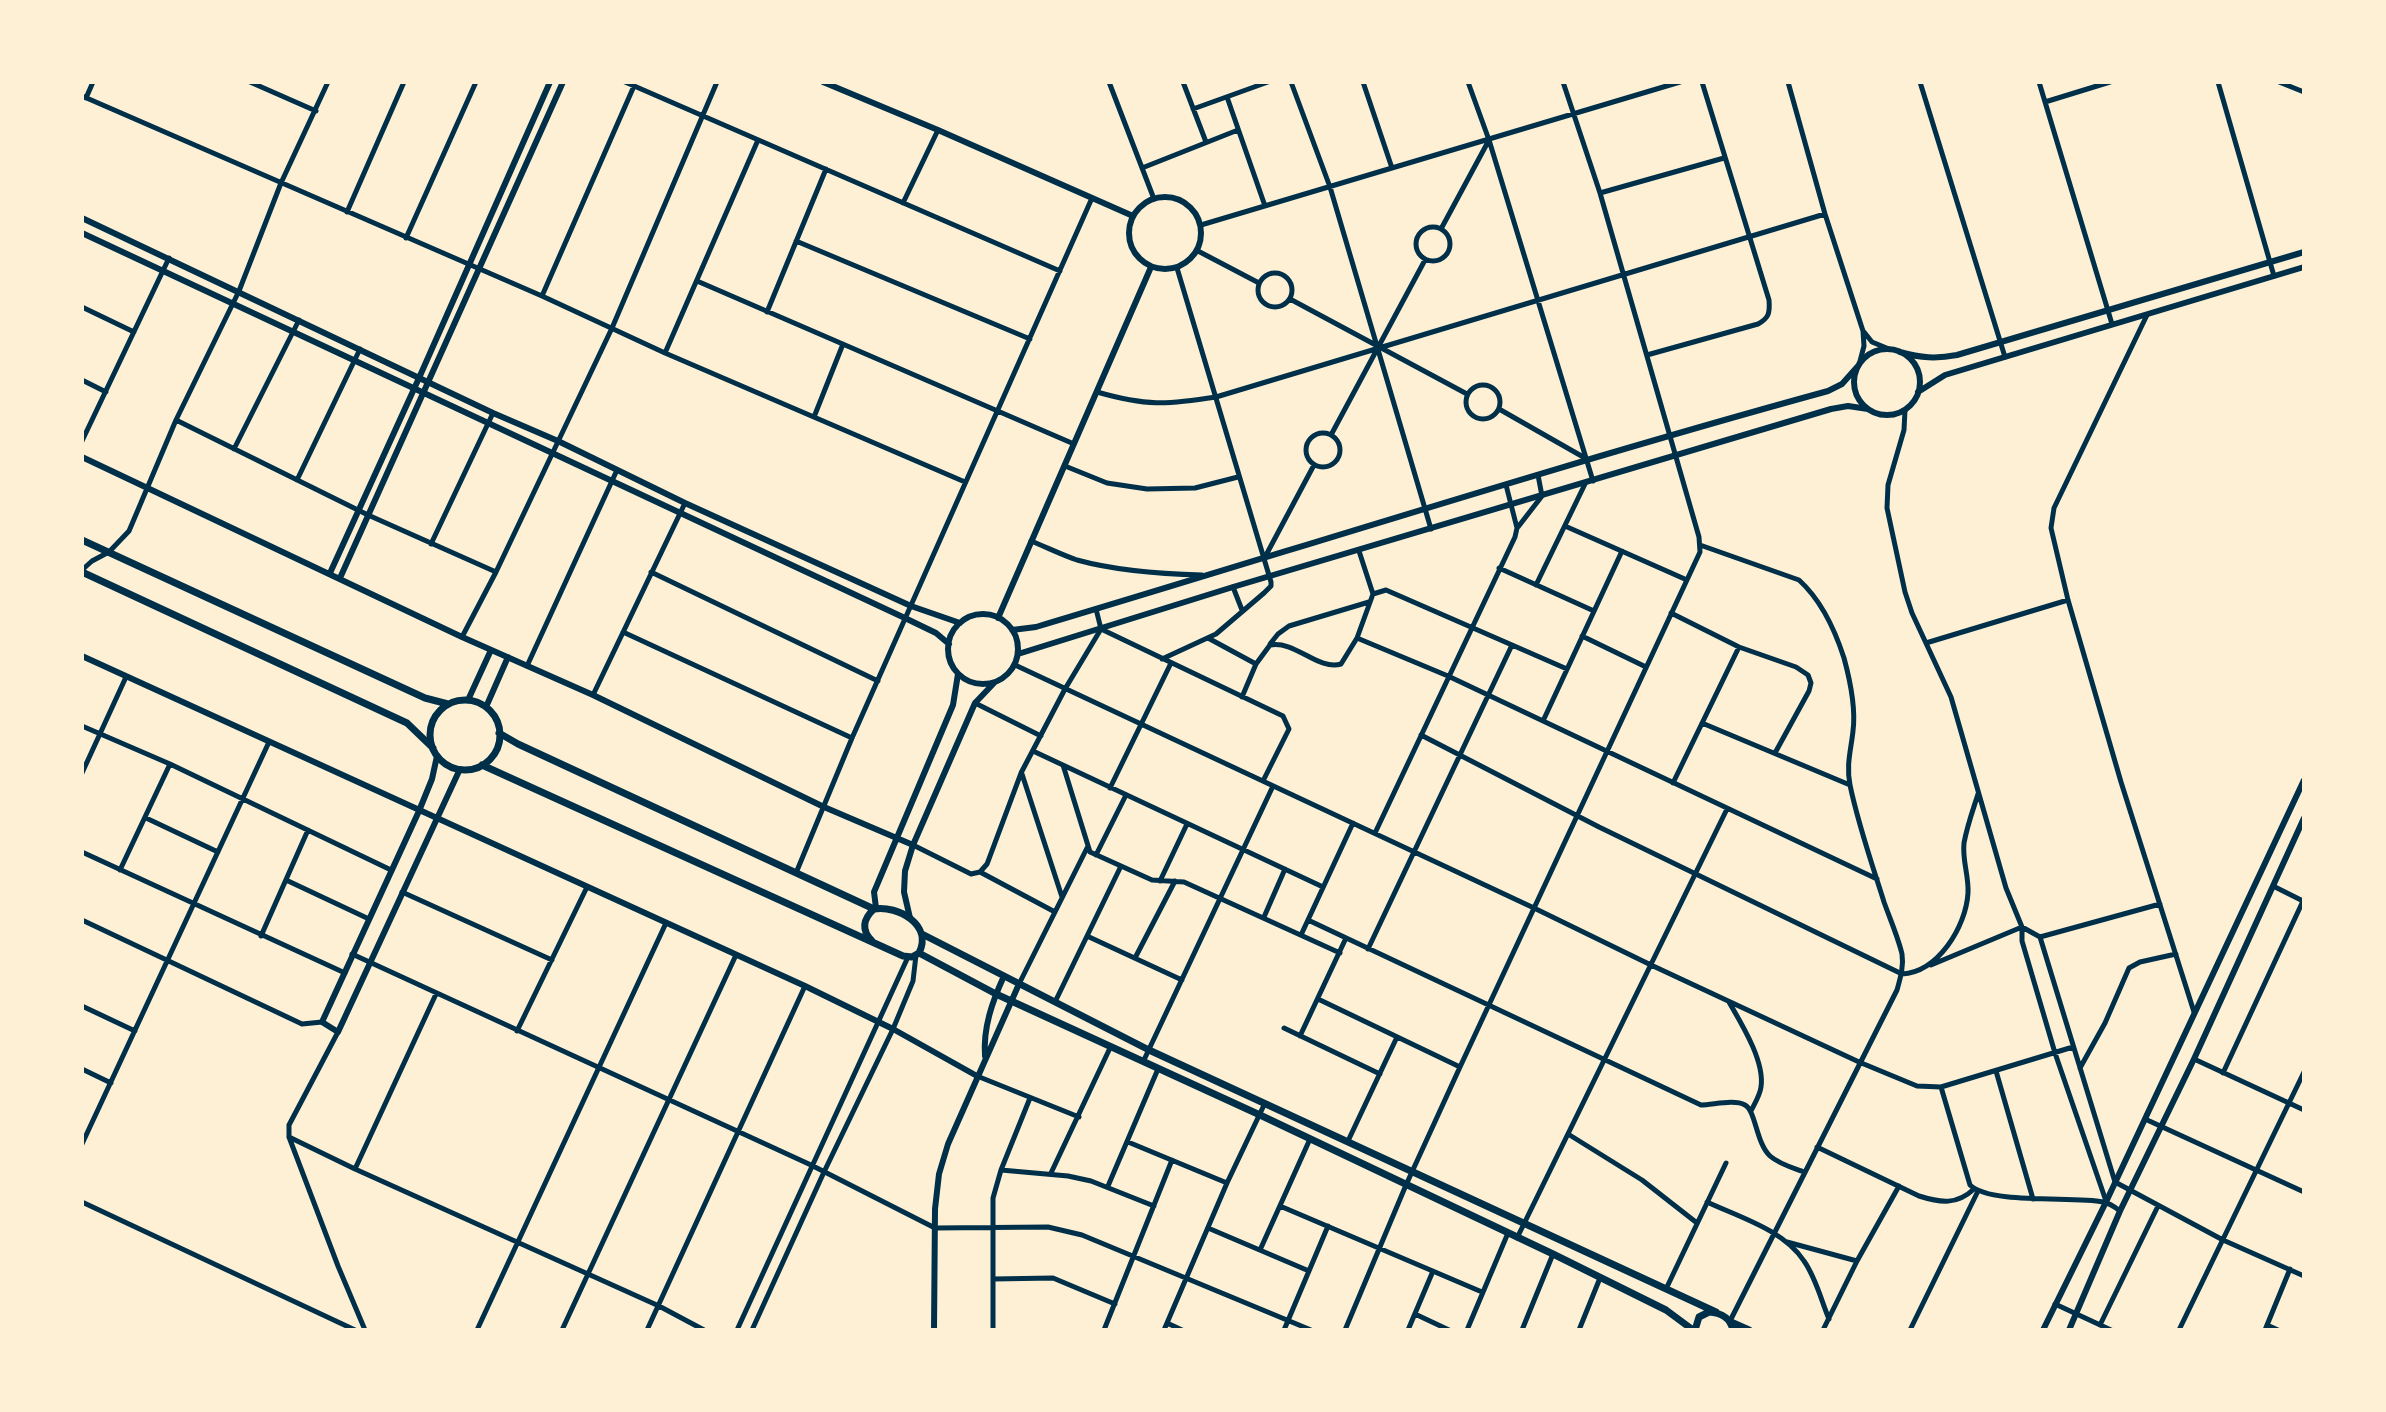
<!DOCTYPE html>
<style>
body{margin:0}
#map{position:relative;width:2386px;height:1412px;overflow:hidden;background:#fdf0d5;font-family:Inter,sans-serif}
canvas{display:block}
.frame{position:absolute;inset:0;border:84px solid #fdf0d5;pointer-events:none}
</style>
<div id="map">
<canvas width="2386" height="1412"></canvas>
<div class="frame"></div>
</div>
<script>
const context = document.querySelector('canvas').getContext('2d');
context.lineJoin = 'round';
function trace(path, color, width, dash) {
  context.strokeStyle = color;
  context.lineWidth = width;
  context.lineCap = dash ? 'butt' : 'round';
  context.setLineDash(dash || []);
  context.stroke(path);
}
const minor = new Path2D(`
 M250,82L316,111
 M625,82L1060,271
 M1109,82L1154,199
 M1183,82L1206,142
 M1291,82L1330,187L1431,529
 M1363,82L1392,168
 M1468,82L1489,140L1593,481
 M1788,82L1825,214L1863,331L1864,346L1859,365
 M1920,82L2005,357
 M2039,82L2112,324
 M2218,82L2274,276
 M2279,82L2304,92
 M82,96L542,296L665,353L965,482
 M1227,97L1265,206
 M86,98L93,82
 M2045,102L2110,82
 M1193,109L1268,82
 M1142,168L1238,130
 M1600,193L1724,158
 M903,203L938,130
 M347,212L404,82
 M1201,225L1680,82
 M1416 244a17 17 0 1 1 34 0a17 17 0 1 1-34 0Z
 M1441,229L1489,140
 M406,238L476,82
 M796,241L1030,339
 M1198,251L1259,283
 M1258 290a17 17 0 1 1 34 0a17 17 0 1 1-34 0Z
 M697,281L1074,444
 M542,296L634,86
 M1290,299L1467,394
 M82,307L134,332
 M767,312L826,169
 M2147,315L2054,508L2051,528L2068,600L2121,782L2194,1012
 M1864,332L1872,342L1889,349
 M665,353L758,140
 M1647,355L1758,324C1769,318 1770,313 1769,300L1702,82
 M82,380L106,392
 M1466 402a17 17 0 1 1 34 0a17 17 0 1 1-34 0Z
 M1097,392C1146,406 1166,405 1216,397L1825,214
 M1499,409L1585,458
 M1905,410L1904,430L1888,485L1887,508L1905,592L1912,613L1951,697L2006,888L2022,927V941L2055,1053L2106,1201
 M814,417L843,344
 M176,420L368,515L496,572
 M1306 450a17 17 0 1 1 34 0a17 17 0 1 1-34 0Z
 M1331,435L1425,260
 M82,441L169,258
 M234,449L299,320
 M1065,466L1107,483L1147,489L1195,488L1238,477
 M297,480L360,349
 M1565,526L1687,580
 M1518,527L1542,496L1538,475
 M1031,541C1046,547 1062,555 1077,560C1117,571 1161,574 1202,575
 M431,544L493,413
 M1700,545L1799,580C1821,600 1835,630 1844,658C1850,680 1856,708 1853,731C1851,750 1846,765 1850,785C1858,824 1872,864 1884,902C1890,919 1898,937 1902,954C1904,967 1900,979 1897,990L1730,1321
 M1359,551L1373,594
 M1265,557L1314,465
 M1499,568L1594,611
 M82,570L92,561L109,552L129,531L176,420L239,291L281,183L328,82
 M651,572L878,681
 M1536,585L1585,484
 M1233,587L1242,610
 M1671,613L1739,647L1796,667L1808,675L1811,683L1809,691L1775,753
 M1101,629L1283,716L1289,729L1263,781
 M623,632L852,738
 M1582,636L1646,667
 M462,637L496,572L612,328L717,82
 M1208,638L1256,664
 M1357,638L1448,676L1877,879
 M1926,643L2068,600
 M1270,644L1278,634L1289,626L1369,602
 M1162,659L1216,634L1264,593L1271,586V582L1177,268
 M1015,665L1534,908L1651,965L1859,1062L1917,1086L1941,1087L2073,1047
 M527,666L617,470
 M593,695L685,503
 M1242,697L1256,664L1270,645C1295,640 1318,671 1341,664L1357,638L1373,594L1386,590L1567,669
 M975,703L1041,736
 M1543,721L1622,551
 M1702,723L1850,785
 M82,726L170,764L391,870
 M1421,735L1599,827L1902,974C1938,972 1966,927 1968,893C1969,876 1962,860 1964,843C1967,826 1973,810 1978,794
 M1033,751L1323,887
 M1063,765L1090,852L1152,880L1184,882L1340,953
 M82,773L126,677
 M1022,774L1062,897
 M1673,783L1739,647
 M1110,788L1171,663
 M146,818L218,852
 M1375,833L1515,537L1517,528L1506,485
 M913,845L971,874L980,872L987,864L1021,773L1065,689L1101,629L1096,609
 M82,852L345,973
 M1096,855L1126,795
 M120,870L170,764
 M980,872L1055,912
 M796,873L852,738L1092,198
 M286,880L369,919
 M1160,881L1187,824
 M2273,886L2303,901
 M402,892L552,960
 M1264,917L1285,869
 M82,920L302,1024L322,1022
 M1308,920L1701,1105C1713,1105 1734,1099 1745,1105C1756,1111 1756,1143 1770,1156C1779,1164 1793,1168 1804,1172
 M1301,935L1353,823
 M261,936L308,830
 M1087,936L1182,980
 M2040,937L2160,904
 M1368,949L1512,645
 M352,954L811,1165L935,1228L1048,1227L1082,1235L1311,1330
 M1135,958L1175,881
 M1931,965L2022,927L2040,937L2115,1182L2223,1240L2304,1276
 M1019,984L1088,846
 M1318,999L1460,1067
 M1055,1002L1121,866
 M1729,1002C1741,1023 1765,1061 1761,1087C1760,1095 1755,1103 1751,1111
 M82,1006L135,1031
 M1284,1028L1380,1074
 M517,1031L587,887
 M338,1032L289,1125V1137L338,1266L365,1330
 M1300,1036L1346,938
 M2194,1059L2304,1110
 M1143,1062L1273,786
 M2080,1068L2105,1023L2129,968L2140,962L2176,954
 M82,1069L111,1083
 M1996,1071L2033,1199
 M2223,1073L2303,901
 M977,1076L1079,1117
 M1941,1087L1970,1185C1991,1205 2074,1196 2103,1202C2109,1203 2115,1207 2120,1211
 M2145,1119L2304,1192
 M1568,1134L1642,1180L1697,1223
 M289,1137L355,1169L659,1306L704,1330
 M1348,1141L1397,1037
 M1128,1142L1227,1183
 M82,1144L269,742
 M1817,1147L1919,1196C1941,1203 1957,1205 1974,1189
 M355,1169L436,994
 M1001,1170L1068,1176L1091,1181L1154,1206
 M1051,1173L1110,1048
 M1108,1186L1158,1069
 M82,1202L355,1330
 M1707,1202C1739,1217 1784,1230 1804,1261C1816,1278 1821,1300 1829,1319
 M1280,1206L1482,1292
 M1208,1228L1309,1271
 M1517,1238L1727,809
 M1787,1242L1857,1261
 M1260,1250L1310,1139
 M993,1279L1053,1278L1115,1304
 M1666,1289L1726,1163
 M2055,1304L2111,1330
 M1415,1314L1449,1330
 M1167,1323L1182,1330
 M2100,1325L2158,1206
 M2267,1325L2278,1330
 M477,1330L666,923
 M562,1330L736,955
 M647,1330L805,986
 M737,1330L908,957
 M752,1330L824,1172L893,1029L913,981L916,955
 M993,1330V1198L1001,1170L1030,1098
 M1104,1330L1172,1160
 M1164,1330L1227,1183L1265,1103
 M1284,1330L1328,1226
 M1345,1330L1406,1185L1460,1067L1700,552L1699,537L1600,193L1563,82
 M1408,1330L1433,1271
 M1467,1330L1508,1233
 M1522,1330L1553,1254
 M1579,1330L1600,1278
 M1823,1330L1857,1261L1899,1186
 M1910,1330L1978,1191
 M2179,1330L2304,1072
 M2265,1330L2290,1269`);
const tertiary = new Path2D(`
 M823,82L938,130L1133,216
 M1129 233a36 36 0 1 1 72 0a36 36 0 1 1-72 0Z
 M82,218L493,413L558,441L685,503L911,606L960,623
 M82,233L907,619L936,633L949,644
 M1854 382a33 33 0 1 1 66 0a33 33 0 1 1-66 0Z
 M1900,352C1921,358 1936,359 1957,355L2304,252
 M1918,392L1945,375L2304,267
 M82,457L462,637L593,695L824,807L913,845
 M330,573L419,378L550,82
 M340,578L563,82
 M948 649a35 35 0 1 1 70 0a35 35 0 1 1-70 0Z
 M998,618L1151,267
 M1012,630L1036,627C1300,548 1562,464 1828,391L1842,384L1858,366
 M1018,654L1233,587L1831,409L1848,406L1868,409
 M82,656L805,986L893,1029L977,1076
 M468,700L491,650
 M486,707L508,657
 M437,756L432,779L419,811L322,1022L338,1032L460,769
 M876,908L874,892L953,705L958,674
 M910,918L904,892L905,871L913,845L975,703L994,683
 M985,1056C983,1028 992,1002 1004,976
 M934,1330L935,1209L939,1174L948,1144L1019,984
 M2043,1330L2106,1202L2304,780
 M2069,1330L2120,1211L2194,1059L2304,818`);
const secondary = new Path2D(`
 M82,540L425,698L448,704
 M82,572L407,723L433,748
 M430 735a35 35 0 1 1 70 0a35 35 0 1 1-70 0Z
 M499,733L518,744L874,909
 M482,765L903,956L912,957L919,953C933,925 898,905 874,909C863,919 861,930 872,941
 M922,934L1149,1050L1716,1312
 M919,953L996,994L1260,1115L1553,1254L1666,1310L1693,1330
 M1731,1322L1749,1330
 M1695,1330L1699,1317L1709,1312C1721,1313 1730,1317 1733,1330`);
trace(minor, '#003049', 5);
trace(tertiary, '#003049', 6);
trace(secondary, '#003049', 7);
</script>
